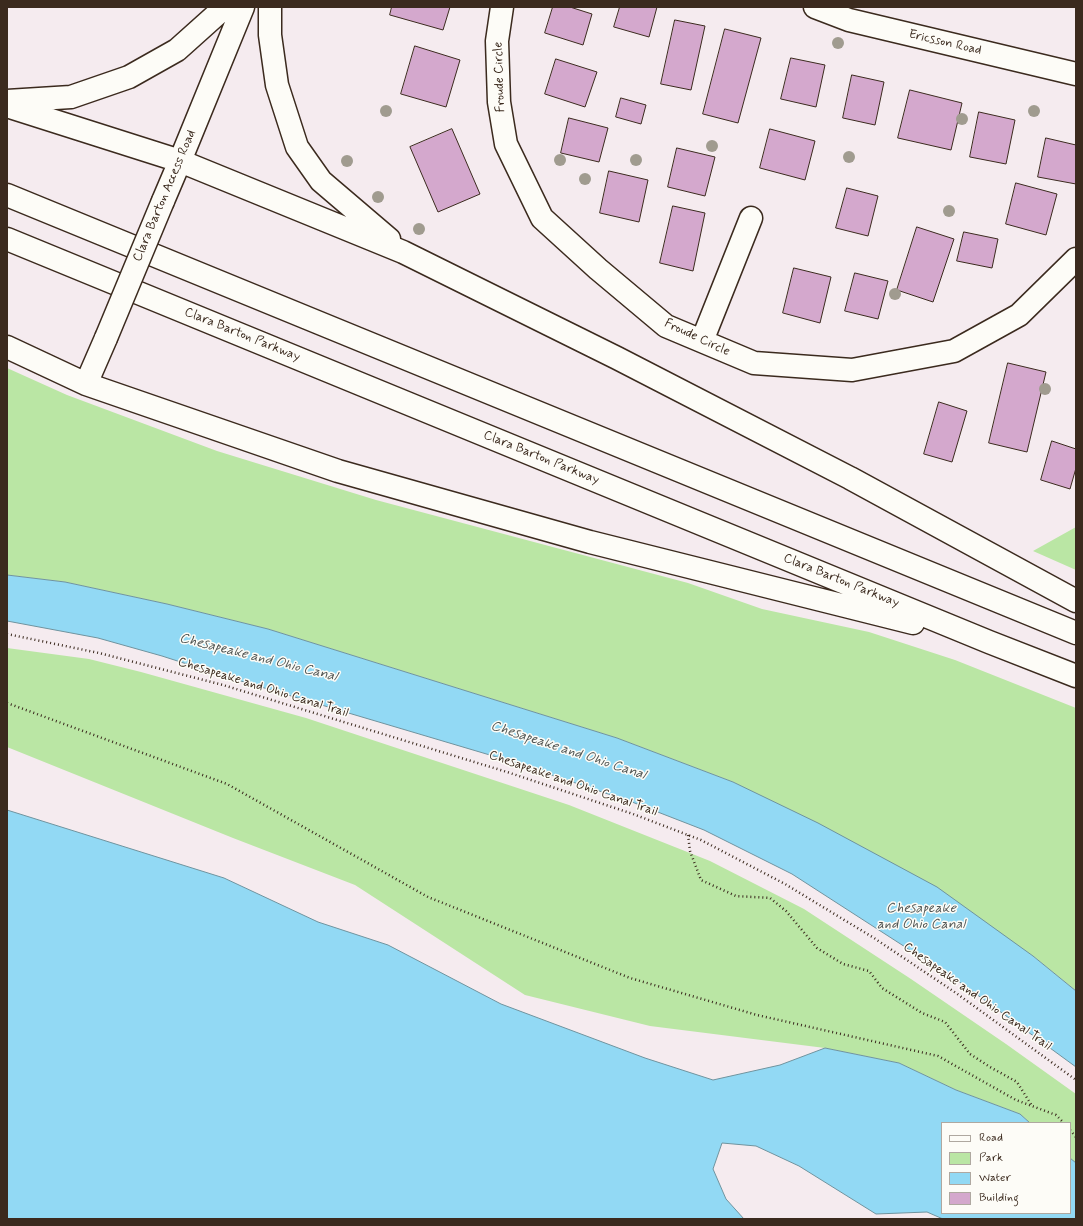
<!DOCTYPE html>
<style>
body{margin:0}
#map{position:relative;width:1083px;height:1226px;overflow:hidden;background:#f5ebef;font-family:Mynerve,sans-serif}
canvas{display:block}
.frame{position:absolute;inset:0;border:8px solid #3b2a1e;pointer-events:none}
.legend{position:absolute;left:941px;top:1122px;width:130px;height:92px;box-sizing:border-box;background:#fdfcf7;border:1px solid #afa8a0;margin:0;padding:5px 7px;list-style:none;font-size:12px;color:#3b2a1e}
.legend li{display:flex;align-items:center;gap:8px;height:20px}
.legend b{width:20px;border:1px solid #afa8a0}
</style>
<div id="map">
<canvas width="1083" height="1226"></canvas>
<div class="frame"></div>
<ul class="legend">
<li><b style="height:5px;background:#fdfcf7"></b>Road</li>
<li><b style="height:11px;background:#bae6a4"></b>Park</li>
<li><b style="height:11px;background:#92d9f4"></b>Water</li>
<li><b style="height:11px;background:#d4a8cd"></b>Building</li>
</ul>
</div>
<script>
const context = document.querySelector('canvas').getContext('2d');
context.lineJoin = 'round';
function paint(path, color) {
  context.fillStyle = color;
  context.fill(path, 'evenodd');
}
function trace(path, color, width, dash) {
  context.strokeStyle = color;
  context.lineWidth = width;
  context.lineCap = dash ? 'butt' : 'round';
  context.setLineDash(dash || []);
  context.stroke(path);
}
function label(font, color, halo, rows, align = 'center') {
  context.font = font + ' Mynerve,sans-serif';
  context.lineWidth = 3;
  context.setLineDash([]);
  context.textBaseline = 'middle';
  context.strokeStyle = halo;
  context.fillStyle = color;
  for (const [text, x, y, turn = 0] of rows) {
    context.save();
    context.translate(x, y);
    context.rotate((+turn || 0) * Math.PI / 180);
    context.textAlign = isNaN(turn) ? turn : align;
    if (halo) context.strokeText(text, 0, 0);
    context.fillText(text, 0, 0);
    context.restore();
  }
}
const green = new Path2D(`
 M7,368L67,395L217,451L376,500L688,583L762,609L869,632L955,660L1076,708V991L1033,956L733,782L617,738L268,629L167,604L65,582L7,575Z
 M1076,527V570L1033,551Z
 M7,648L89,659L141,672L306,718L569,805L710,861L804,909L911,979L1006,1044L1076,1094V1163L1070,1158V1123H1030L1020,1114L956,1090L899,1063L825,1048L650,1026L525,995L355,885L233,838L7,747Z`);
const water = new Path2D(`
 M7,575L65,582L167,604L268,629L617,738L733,782L818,823L937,887L1033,956L1076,991V1067L961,983L792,874L704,830L632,802L510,761L224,676L162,656L98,638L7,621Z
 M7,810L224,878L318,922L388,945L501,1004L645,1058L713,1080L780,1065L825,1048L899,1063L956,1090L1020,1114L1030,1123H942V1213H1070V1158L1076,1163V1219H943L927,1212L876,1214L799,1166L756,1146L722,1143L713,1169L726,1199L744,1219H7Z`);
const building = new Path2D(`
 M392,7H450L443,30L390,15Z
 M553,7H570L592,14L583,45L545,33Z
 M620,7H657L649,37L614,27Z
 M675,20L705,26L691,90L661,84Z
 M725,29L761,38L738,123L703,114Z
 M415,46L460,60L446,107L401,94Z
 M791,58L825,65L816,107L781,99Z
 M556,59L597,72L585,107L545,94Z
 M852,75L884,82L875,125L843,118Z
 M910,90L962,103L951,150L898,138Z
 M621,98L646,105L641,124L616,117Z
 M979,112L1015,120L1006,164L970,157Z
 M569,118L608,128L599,162L561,153Z
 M452,129L480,194L438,212L410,147Z
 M770,129L815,141L805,180L760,168Z
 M1046,138L1076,145V184L1038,177Z
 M677,148L715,157L705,196L668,187Z
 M609,171L648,180L639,222L600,213Z
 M1016,183L1057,194L1046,235L1006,224Z
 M847,188L878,196L868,236L836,228Z
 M673,206L705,213L693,271L660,263Z
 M917,227L954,239L933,302L897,290Z
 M964,232L998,239L992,268L957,261Z
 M794,268L831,277L820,323L783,313Z
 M855,273L888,281L878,319L845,311Z
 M1008,363L1046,372L1027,452L989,443Z
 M939,402L967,411L952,462L924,454Z
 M1052,441L1076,449V468L1070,489L1041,480Z`);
const path = new Path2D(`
 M7,634L99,653L223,685L507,772L633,814L701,840L785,884L874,938L956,993L1076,1080
 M7,703L227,784L428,897L630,978L757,1015L938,1056L1016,1100L1056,1115L1064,1123
 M688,835L690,851L701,880L736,896L770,898L786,911L817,948L843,964L869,971L882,988L922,1013L945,1022L970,1054L990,1067L1017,1082L1032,1106
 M1070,1130L1076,1137`);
const minor = new Path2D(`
 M502,7L497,41L499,102L506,144L542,218L598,269L666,326L754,363L852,370L954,351L1019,315L1076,259
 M815,7L849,20L1076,74
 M702,341L751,218`);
const major = new Path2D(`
 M270,7V35L277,85L297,147L321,181L389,239
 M7,101L71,97L129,77L177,50L225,7
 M7,106L180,161L403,252L617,358L850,478L1076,601
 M7,195L1076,633
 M163,201L180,161L243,7
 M7,239L989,642L1076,676
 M7,347L86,384L338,471L590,542L913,623
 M86,384L106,338`);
const majorBridge = new Path2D(`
 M106,338L163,201`);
const trees = [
 [838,43],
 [386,111],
 [1034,111],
 [962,119],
 [712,146],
 [849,157],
 [560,160],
 [636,160],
 [347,161],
 [585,179],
 [378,197],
 [949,211],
 [419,229],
 [895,294],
 [1045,389]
];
const streetNames = [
 ["Ericsson Road",945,43,13],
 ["Froude Circle",500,77,-92],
 ["Clara Barton Access Road",165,196,-67],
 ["Clara Barton Parkway",242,335,22],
 ["Froude Circle",697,338,25],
 ["Clara Barton Parkway",541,458,22],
 ["Clara Barton Parkway",841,581,22],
 ["Chesapeake and Ohio Canal Trail",263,688,17],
 ["Chesapeake and Ohio Canal Trail",573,784,19],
 ["Chesapeake and Ohio Canal Trail",977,997,35]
];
const waterNames = [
 ["Chesapeake and Ohio Canal",258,658,14],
 ["Chesapeake and Ohio Canal",568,751,18],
 ["Chesapeake",921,909],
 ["and Ohio Canal",921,925]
];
paint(green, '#bae6a4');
paint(water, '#92d9f4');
trace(water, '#6f939e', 1);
paint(building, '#d4a8cd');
trace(building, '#3b2a1e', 1);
trace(minor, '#3b2a1e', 25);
trace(major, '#3b2a1e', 25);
trace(path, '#3b2a1e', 2.5, [1, 3]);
trace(minor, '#fdfcf7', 22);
trace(major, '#fdfcf7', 22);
trace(majorBridge, '#3b2a1e', 25, []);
trace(majorBridge, '#fdfcf7', 22);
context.fillStyle = '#a09b8f';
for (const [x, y] of trees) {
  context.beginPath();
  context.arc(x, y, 6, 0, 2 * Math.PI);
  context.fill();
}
label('13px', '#3b2a1e', '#fdfcf7', streetNames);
label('italic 14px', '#515654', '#fdfcf7', waterNames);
</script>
